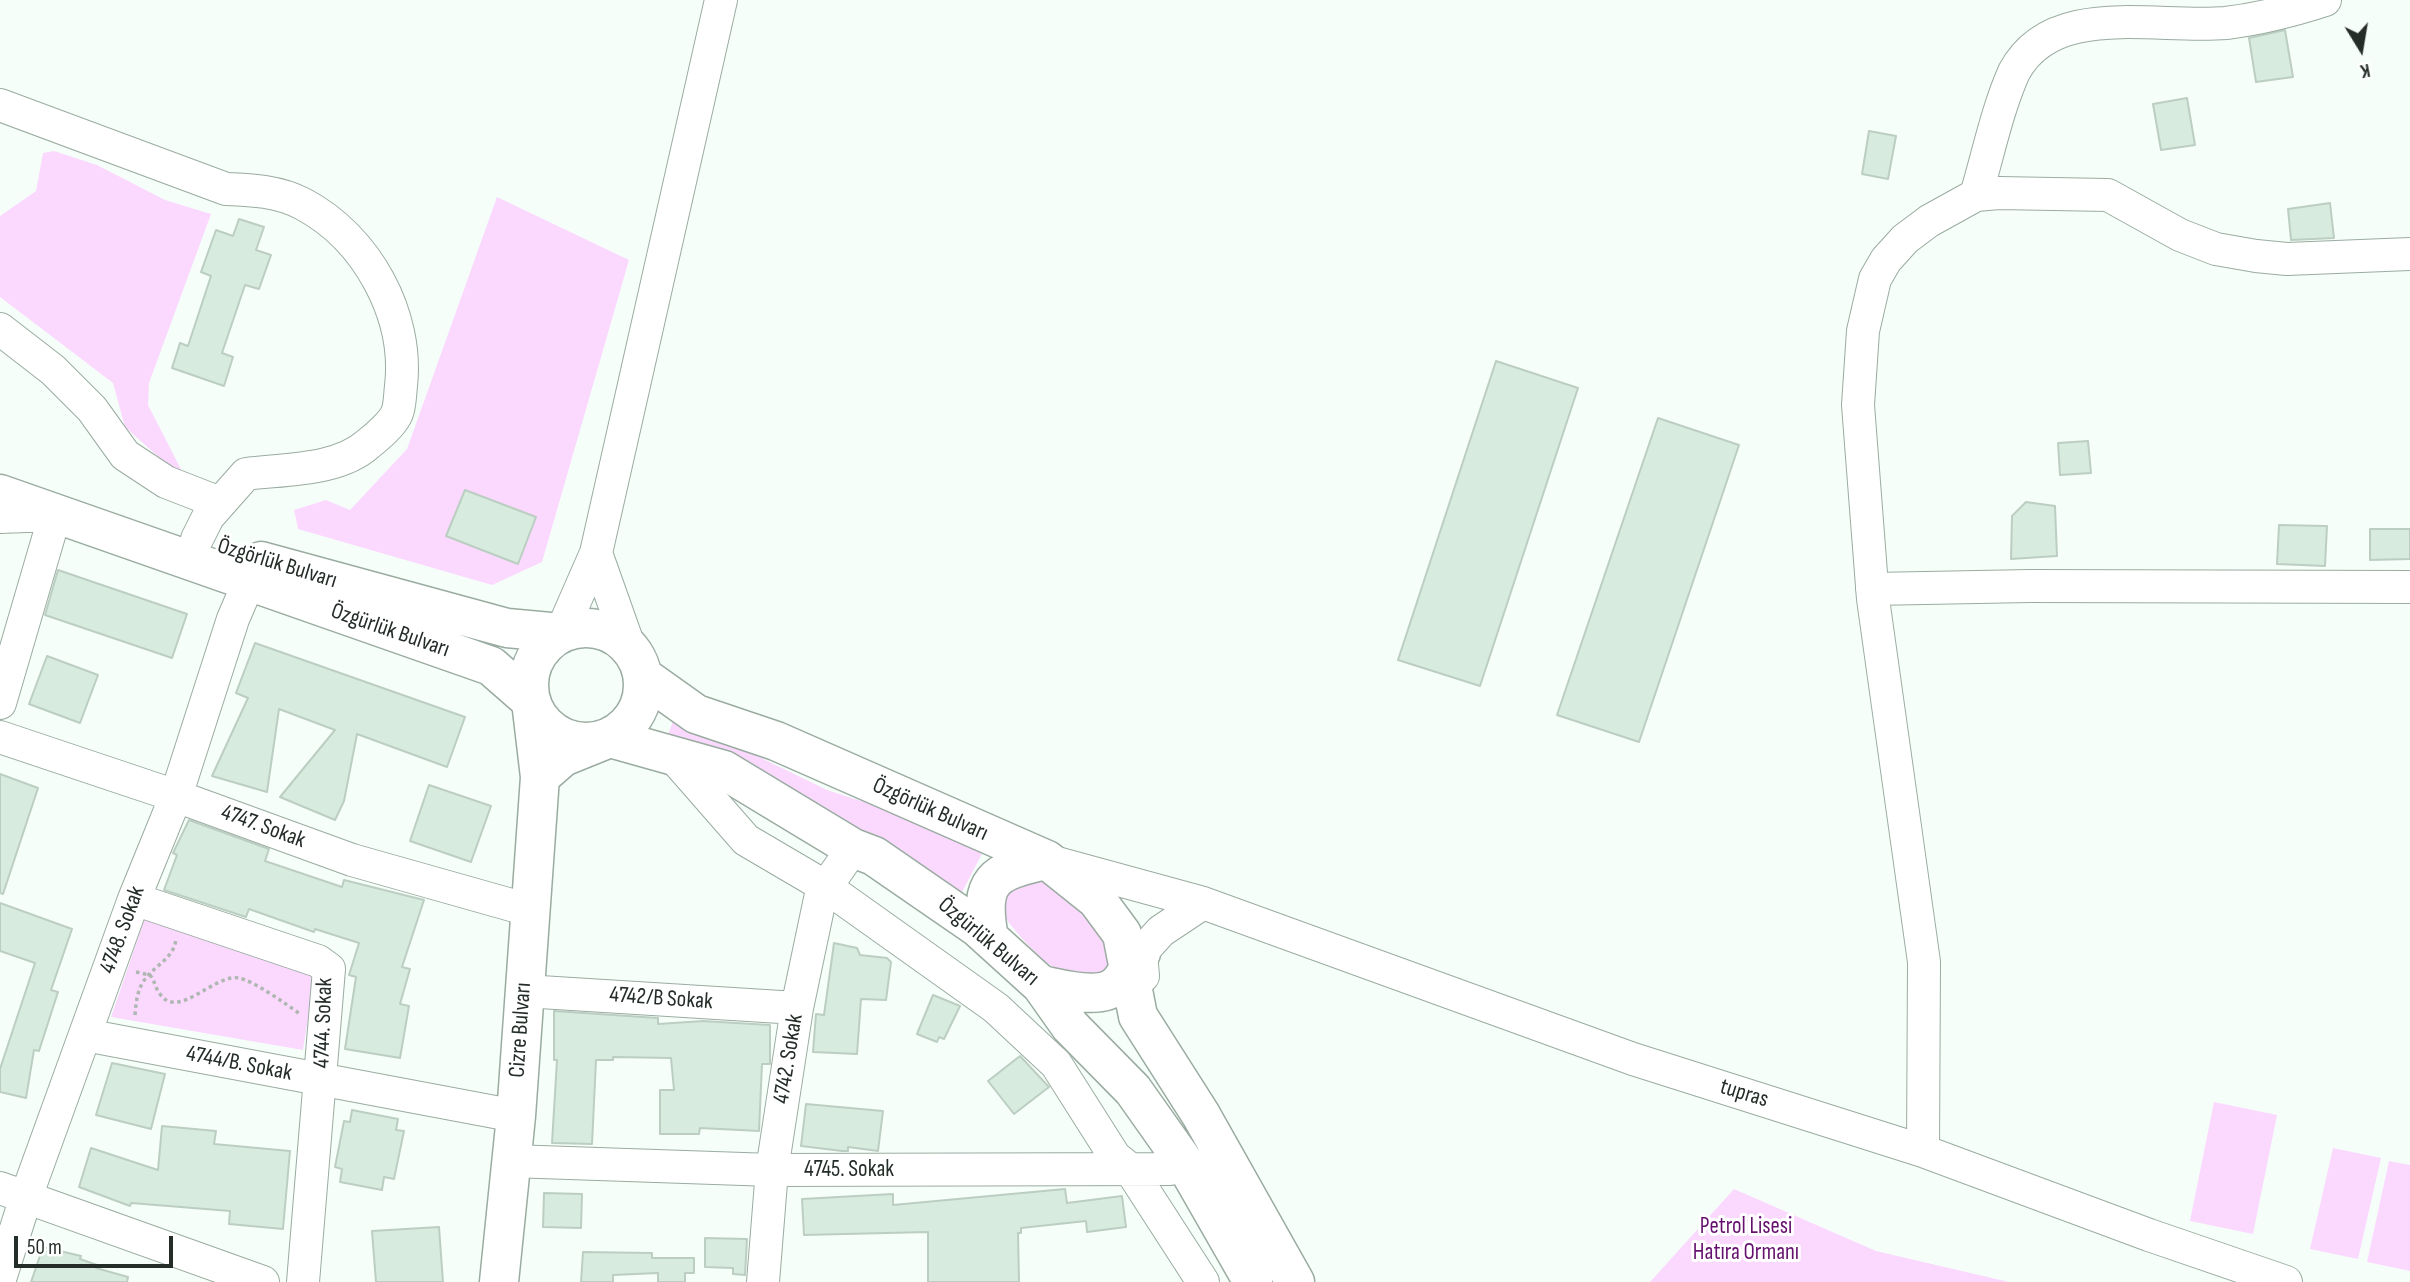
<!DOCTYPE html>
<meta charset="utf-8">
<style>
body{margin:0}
#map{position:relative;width:2410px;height:1282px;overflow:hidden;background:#f6fef9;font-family:"Sofia Sans Condensed",sans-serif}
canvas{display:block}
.north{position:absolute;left:2326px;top:14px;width:70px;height:70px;-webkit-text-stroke:5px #fff;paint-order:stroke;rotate:169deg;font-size:19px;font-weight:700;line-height:28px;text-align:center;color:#252d28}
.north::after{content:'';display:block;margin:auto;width:24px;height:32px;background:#252d28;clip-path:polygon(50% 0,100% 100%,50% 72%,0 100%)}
.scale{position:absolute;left:14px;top:1236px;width:159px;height:32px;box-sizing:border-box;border:4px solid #252d28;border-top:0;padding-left:9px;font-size:21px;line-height:24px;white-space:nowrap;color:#252d28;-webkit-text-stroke:5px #fff;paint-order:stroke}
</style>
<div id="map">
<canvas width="2410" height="1282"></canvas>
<div class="north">K</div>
<div class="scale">50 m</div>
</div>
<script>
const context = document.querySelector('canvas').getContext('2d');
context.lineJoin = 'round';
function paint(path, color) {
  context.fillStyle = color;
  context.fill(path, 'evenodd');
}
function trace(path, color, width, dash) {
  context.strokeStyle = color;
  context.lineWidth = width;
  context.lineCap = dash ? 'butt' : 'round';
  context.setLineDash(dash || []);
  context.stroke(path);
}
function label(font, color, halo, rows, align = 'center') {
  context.font = font + ' "Sofia Sans Condensed",sans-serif';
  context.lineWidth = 6;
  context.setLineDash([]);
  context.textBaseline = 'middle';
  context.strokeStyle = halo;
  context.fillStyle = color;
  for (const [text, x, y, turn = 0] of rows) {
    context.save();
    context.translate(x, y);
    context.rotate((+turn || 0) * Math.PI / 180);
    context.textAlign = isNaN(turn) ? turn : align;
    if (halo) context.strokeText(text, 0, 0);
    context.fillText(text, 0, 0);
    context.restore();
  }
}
const green = new Path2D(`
 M54,151L97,165L165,200L211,214L149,383L148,405L183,473L164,462L125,427L113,383L0,297V216L36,191L43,153Z
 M497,197L629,260L542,562L492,585L298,529L294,510L326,500L350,510L407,449Z
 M675,716L827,790L886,809L985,848L959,898L667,737Z
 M1044,877L1098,922L1111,965L1104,979C1095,979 1085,980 1076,979C1051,974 1011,929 999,908L1004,888Z
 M145,918L307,972L314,980L303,1050L111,1017Z
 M2214,1102L2277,1115L2253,1234L2190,1221Z
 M2333,1148L2381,1158L2358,1259L2310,1249Z
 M2389,1161L2410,1165V1271L2367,1262Z
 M1734,1189L1876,1251L2009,1282H1650Z`);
const building = new Path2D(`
 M2285,30L2293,77L2256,82L2249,38Z
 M2187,98L2195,145L2161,150L2153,104Z
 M1869,131L1896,136L1888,179L1862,174Z
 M2330,203L2334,238L2291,240L2288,209Z
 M239,219L264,227L256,250L271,255L259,289L245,285L222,353L233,357L224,386L172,368L180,343L188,346L211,276L201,272L216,230L233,236Z
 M1496,361L1578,388L1480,686L1398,660Z
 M1658,418L1739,445L1639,742L1557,715Z
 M2088,441L2091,473L2060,475L2058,443Z
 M465,490L536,517L518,564L446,536Z
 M2026,502L2055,506L2057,556L2011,559L2012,516Z
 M2279,525L2327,526L2325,566L2277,564Z
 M2370,529H2410V559L2370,560Z
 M58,570L187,614L172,658L45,615Z
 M255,643L465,717L447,767L357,734L344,801L335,820L280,797L335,730L279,709L267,792L212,776L248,698L236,693Z
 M47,656L98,675L80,723L29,704Z
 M0,774L38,788L3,894L0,893Z
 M429,785L491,806L471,862L410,841Z
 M189,820L269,849L265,861L342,887L344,880L424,900L402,967L410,969L400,1004L409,1006L400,1058L345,1049L356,977L349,975L359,943L315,929L314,932L249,909L246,917L164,890L177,855L173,853Z
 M0,903L72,929L51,990L58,992L39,1051L34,1050L26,1098L0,1092V1069L35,963L0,951Z
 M834,943L857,948L860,955L887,958L891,962L886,1000L861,999L857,1054L813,1052L816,1014L824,1015Z
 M933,995L960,1006L944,1039L939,1037L937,1042L917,1034Z
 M554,1011L658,1018V1024L703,1021L770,1025V1064H762L759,1131L700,1128L699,1134H660V1090H674L671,1058L613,1057V1060H596L592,1144L552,1143L557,1060H554Z
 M1020,1056L1049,1087L1014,1114L988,1081Z
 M112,1063L165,1074L151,1129L96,1115Z
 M806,1104L883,1111L878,1151L848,1147V1151H842L801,1146Z
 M352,1110L398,1119L396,1130L404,1131L394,1179L384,1177L382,1190L340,1182L342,1169L335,1167L344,1121L350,1122Z
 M162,1126L216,1131L214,1144L290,1151L283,1229L229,1224L230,1211L131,1203L130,1206L79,1187L91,1148L158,1170Z
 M1065,1189L1067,1203L1122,1196L1126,1227L1087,1232L1086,1221L1021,1228V1233H1018L1019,1282H928V1232L804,1235L802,1199L893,1194V1205Z
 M544,1193L582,1194L581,1228L543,1227Z
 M439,1227L443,1282H376L372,1231Z
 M705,1238L747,1239L745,1275L733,1274V1268L705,1267Z
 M43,1247L81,1256L80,1259L97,1265L96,1268L128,1277L127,1282H31Z
 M583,1252L652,1253V1258H694V1273H685V1282H658V1273L613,1275V1282H581Z`);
const path = new Path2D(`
 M136,972L150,975C155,981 155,988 160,994C178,1021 215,973 239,978C254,981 286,1004 300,1014
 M135,1015C136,1003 137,992 143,982C153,966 174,959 176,939`);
const minor = new Path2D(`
 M0,105L226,189C253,190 278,191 303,204C367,238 409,315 401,386C400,394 400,406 397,413C393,423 377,437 368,444C338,471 284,469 246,474L208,517L197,539
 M1976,195C1988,155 1997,110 2014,72C2052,0 2154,29 2226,23C2259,19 2294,10 2325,0
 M0,329L53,370L92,409L125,455L166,482L220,503
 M0,517L55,515L0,703
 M596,553L721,0
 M1872,589L2030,586L2410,587
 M561,633L596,553L629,646
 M0,737L176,796L352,860L529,910
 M669,752L746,840L826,887L996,1008L1056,1064L1115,1157L1130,1169L1203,1282
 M1053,862L1203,903L1161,931L1141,953L1143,976
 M134,899L318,961L329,969L303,1282
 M1203,903L1633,1059L1923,1151L2149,1235L2286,1282
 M524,991L797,1008
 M85,1035L516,1116
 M1923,1151L1924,962L1873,599L1858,405L1863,331L1875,279L1886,260L1905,239L1929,221L1976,195L1999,193L2108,195L2180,235L2216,249L2256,256L2287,259L2410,254
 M511,1161L772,1170L1170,1169L1186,1165
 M0,1188L263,1282
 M0,1279L26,1197L134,899L176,796L233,619L249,582
 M763,1282L772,1170L797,1008L821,894L853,848`);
const major = new Path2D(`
 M0,494L491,666L531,701L540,777L563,757L610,738L724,770L853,848L874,856L977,927L1041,985L1070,1026L1133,1090L1186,1165L1253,1282
 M261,561L507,628L561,633
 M529 685a57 57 0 1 1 114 0a57 57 0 1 1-114 0Z
 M644,677L696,714L776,741L1047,860L1097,900L1122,934L1138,1016L1201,1115L1295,1282
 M989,938C978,880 993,871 1047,860
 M1041,985C1061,989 1101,1001 1118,984C1127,975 1130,962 1141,953
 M499,1282L516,1116L540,777`);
const streetNames = [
 ["Özgörlük Bulvarı",277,564,17],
 ["Özgürlük Bulvarı",390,631,19],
 ["Özgörlük Bulvarı",930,810,24],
 ["4747. Sokak",263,827,20],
 ["4748. Sokak",123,930,-70],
 ["Özgürlük Bulvarı",988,942,40],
 ["4742/B Sokak",661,999,4],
 ["4744. Sokak",324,1023,-88],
 ["Cizre Bulvarı",521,1030,-86],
 ["4742. Sokak",789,1059,-81],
 ["4744/B. Sokak",239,1064,11],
 ["tupras",1744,1094,17],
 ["4745. Sokak",849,1170]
];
const parkNames = [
 ["Petrol Lisesi",1746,1227],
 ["Hatıra Ormanı",1746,1253]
];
paint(green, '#fbd9fe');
paint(building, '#d8ebdf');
trace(building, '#bccec2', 2);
trace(minor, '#9aaca1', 34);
trace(major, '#9aaca1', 41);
trace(path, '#afb7b2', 3.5, [3.5, 3.5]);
trace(minor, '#fff', 32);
trace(major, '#fff', 38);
label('23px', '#252d28', '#fff', streetNames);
label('23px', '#65106e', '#fff', parkNames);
</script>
